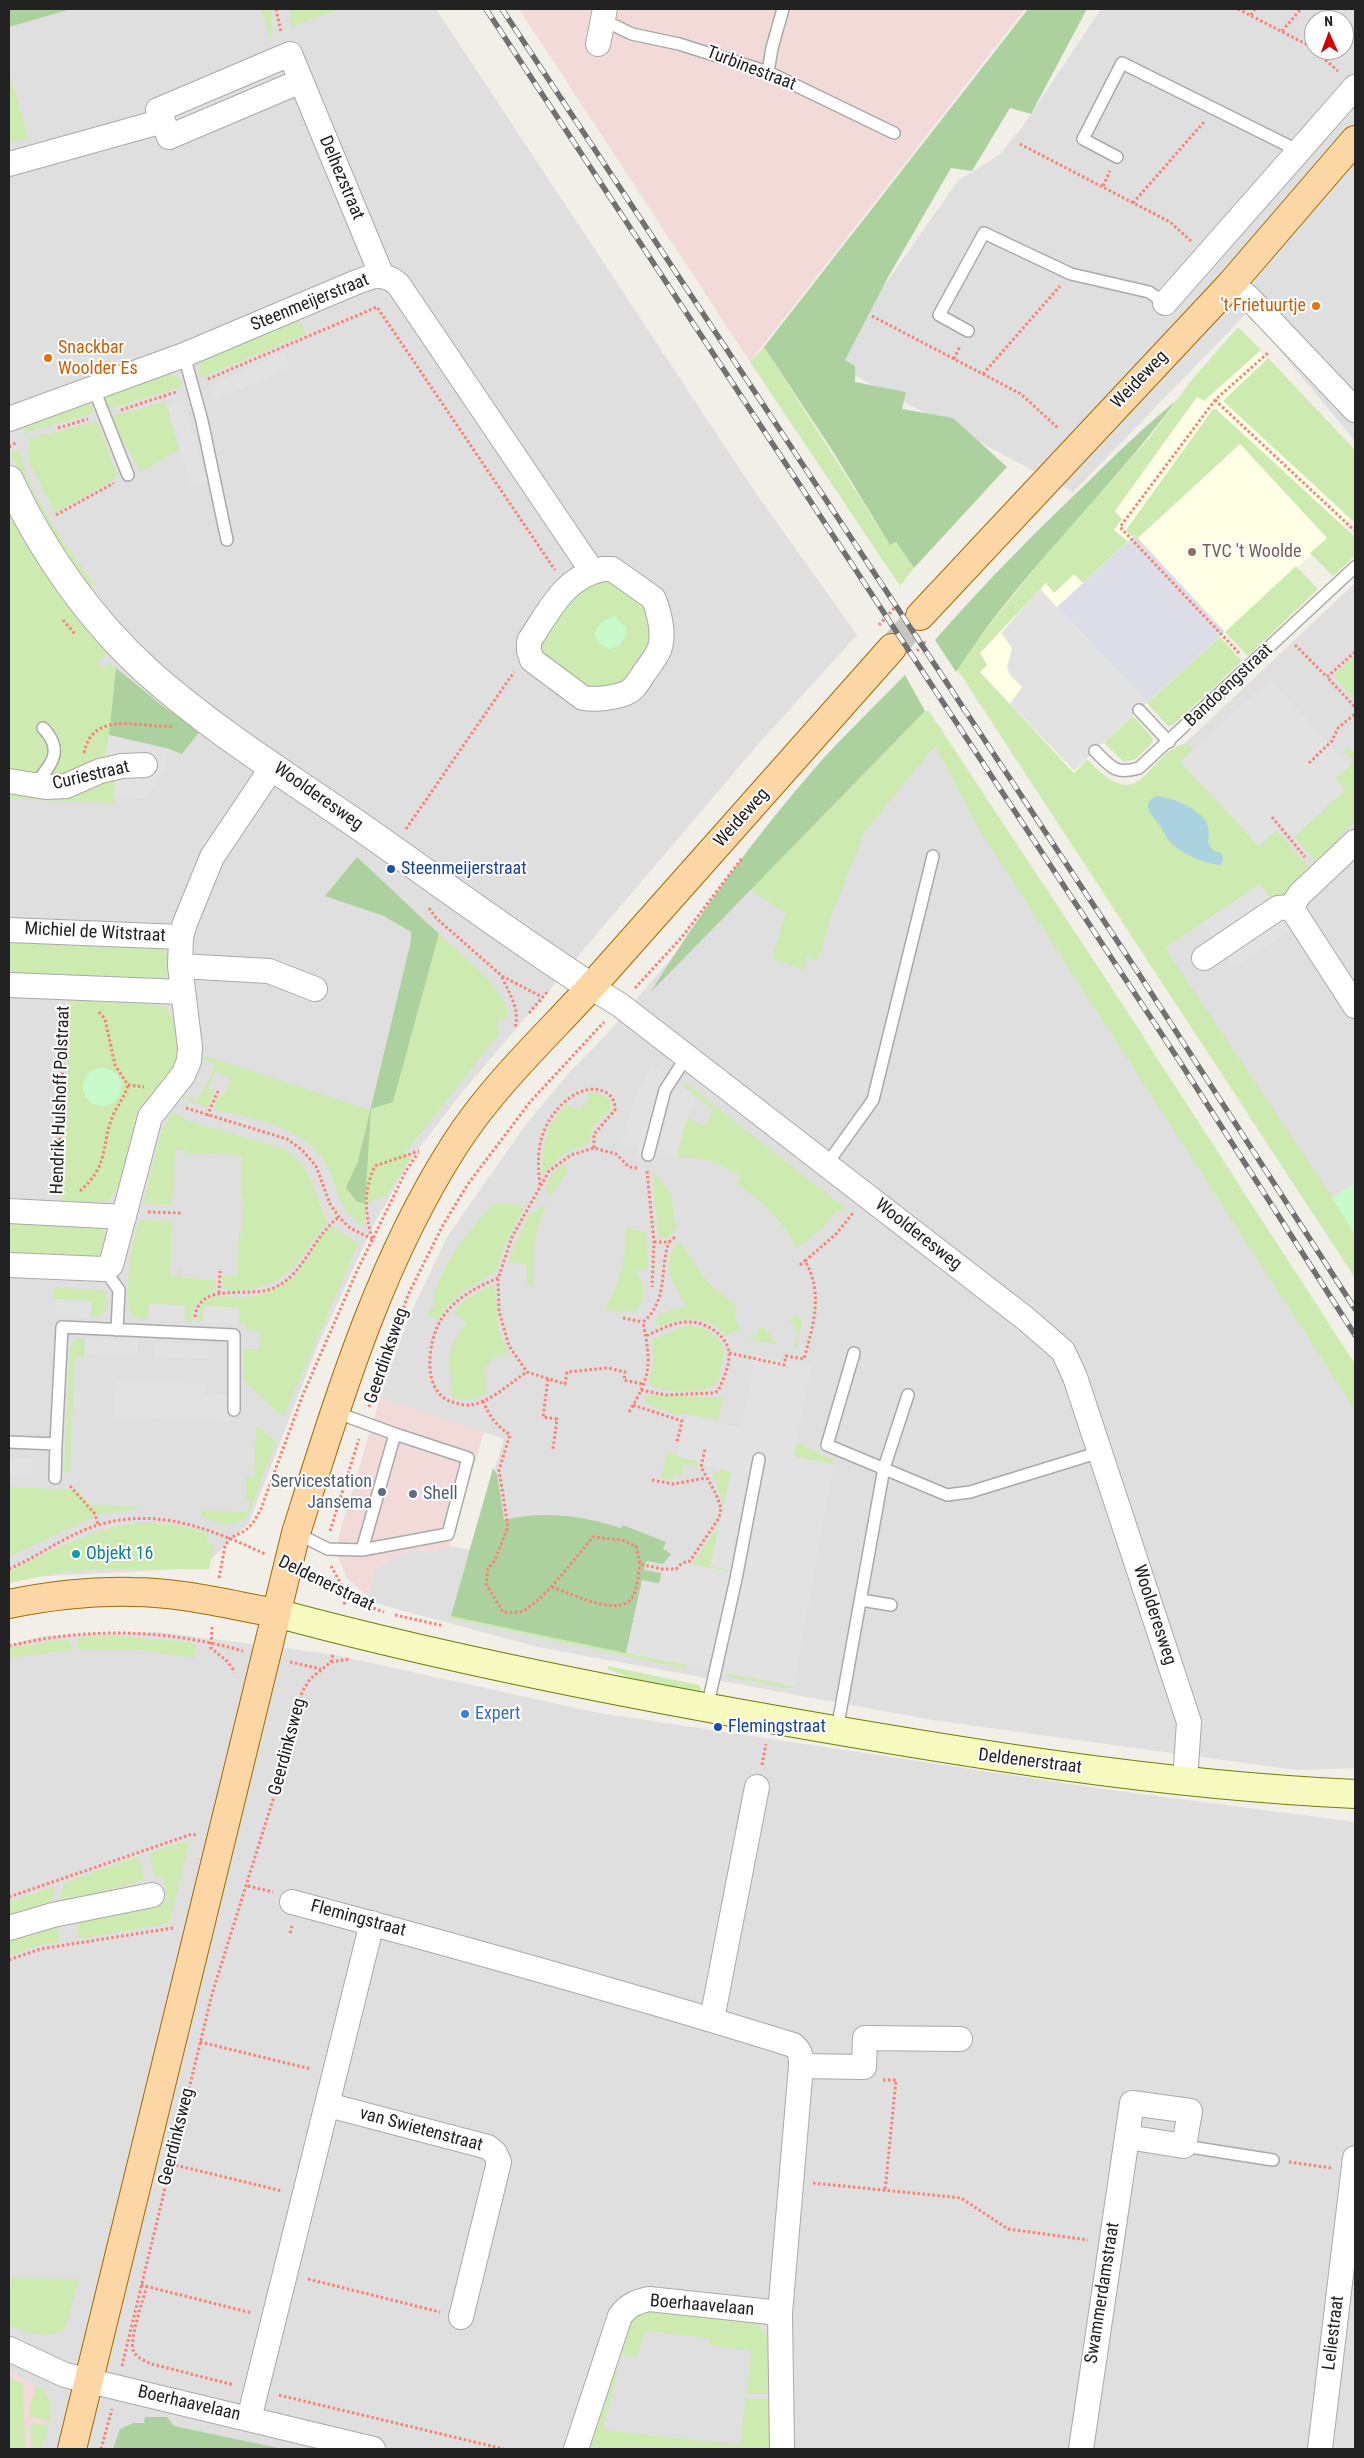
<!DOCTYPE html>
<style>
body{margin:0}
#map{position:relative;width:1364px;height:2458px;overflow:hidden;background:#f2efe9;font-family:"Roboto Condensed",sans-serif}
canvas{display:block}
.frame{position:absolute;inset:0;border:10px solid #222;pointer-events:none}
.north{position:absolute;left:1304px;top:10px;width:50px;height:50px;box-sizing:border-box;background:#fff;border:1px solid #a7a7a7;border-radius:50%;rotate:358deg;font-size:14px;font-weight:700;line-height:20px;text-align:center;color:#222}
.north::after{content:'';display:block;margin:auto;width:18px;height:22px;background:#d40000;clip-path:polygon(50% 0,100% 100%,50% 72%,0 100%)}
</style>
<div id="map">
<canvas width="1364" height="2458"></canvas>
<div class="frame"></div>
<div class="north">N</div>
</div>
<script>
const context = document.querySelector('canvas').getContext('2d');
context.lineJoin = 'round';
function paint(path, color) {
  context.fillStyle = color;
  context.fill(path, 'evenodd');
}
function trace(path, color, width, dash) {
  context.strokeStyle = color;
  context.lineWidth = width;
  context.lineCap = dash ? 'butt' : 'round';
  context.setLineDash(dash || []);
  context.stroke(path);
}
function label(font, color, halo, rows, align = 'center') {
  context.font = font + ' "Roboto Condensed",sans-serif';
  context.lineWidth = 4;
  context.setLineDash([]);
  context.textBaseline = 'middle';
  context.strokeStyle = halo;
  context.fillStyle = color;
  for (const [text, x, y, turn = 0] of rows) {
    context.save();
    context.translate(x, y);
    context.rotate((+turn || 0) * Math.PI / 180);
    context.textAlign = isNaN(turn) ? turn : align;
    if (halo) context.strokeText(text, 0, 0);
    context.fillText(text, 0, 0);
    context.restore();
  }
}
const residential = new Path2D(`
 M59,9H436L753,489L857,635L761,741L459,1096L414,1155L374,1224L317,1347L249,1523L202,1568L9,1578V23Z
 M1101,9H1355V441L1248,312L1073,492L830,362L958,181L999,155L1023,126ZM1314,20H1344V50H1314Z
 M1355,583V1241L1163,948L1181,747Z
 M899,689L1140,1031L1355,1380V1768L1296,1770L932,1720L538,1647L367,1601L374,1570L384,1563L413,1549L431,1553L450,1546L469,1550L504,1439L380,1398L410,1315L447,1237L527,1123L568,1074L607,1034Z
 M159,1632L330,1654L599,1713L1103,1789L1355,1822V2449H41L49,2394L9,2371V1645L42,1636Z`);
const commercial = new Path2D(`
 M519,9H1025L750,362Z
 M380,1398L484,1432L450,1546L431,1553L413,1549L384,1563L374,1570L368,1597L346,1577L337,1553L339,1535Z
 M9,2371L50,2394L41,2449H9Z`);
const education = new Path2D(`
 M1245,335L1355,457V514L1074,773L980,672L987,665L980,653L1040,589Z`);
const grass = new Path2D(`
 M261,9H272L271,42Z
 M291,9H340L291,27Z
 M9,73L28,138L9,143Z
 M296,320L300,322L306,334L200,378L198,373L201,360Z
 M1238,327L1261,350L1204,401L1197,397L1115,511L1122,519L1114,530L1128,541L1083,583L1074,574L1054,593L1046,583L980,653L987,665L980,672L1074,773L1087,759C1144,820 1142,756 1186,743L1194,749L1180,762L1259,845L1276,830L1313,872L1284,897L1273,900L1260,884L1165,948L1333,1198L1355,1235V1278L957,669L968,652L1049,551L1150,437L1190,382Z
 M764,347L890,545L895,541L914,568L900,586L750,362Z
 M1268,358L1355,450V523L1223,401Z
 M170,373L179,379L183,386L107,410L102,399L105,397Z
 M87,402L91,405L94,413L24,433L22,427Z
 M165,402L179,449L141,472L109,417Z
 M1213,409H1216L1355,537V556L1333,576L1310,553L1327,538L1240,444L1138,538L1135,535L1132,537L1126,530Z
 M97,421L118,477L55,513L28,460L29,439Z
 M20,450C22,486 72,554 95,585L88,587L61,550L22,481L11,453Z
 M9,507L110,651L97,662L103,668L109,662L116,668L109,735L101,779L115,780L114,803L9,799Z
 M1296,566L1318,589L1248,656L1225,632Z
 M609,578L645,606L654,644C629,677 632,686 587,689L539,652V644C557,617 573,583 609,578Z
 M1220,637L1242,661L1173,725L1168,726L1147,703Z
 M1355,655V700L1333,676Z
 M925,711H929L1102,973L1355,1364V1410L980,831L935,746L865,831L831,916L818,960L807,957L803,970L772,958L786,913L750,890Z
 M1133,716L1153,738V742L1136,759L1124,762L1104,743Z
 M1348,746L1355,755V822L1339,837L1342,842L1320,866L1294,837L1345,790L1335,779L1353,761L1344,751Z
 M439,934C457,951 510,992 508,1017L497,1020L499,1034L408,1149L404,1150L411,1157L386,1197L365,1203V1227C340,1213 339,1192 328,1168C308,1126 253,1119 213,1109L220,1094L224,1095L231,1078L215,1072L208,1087L214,1091L207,1108L185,1097L186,1095L197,1100L207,1084L215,1064L204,1060L205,1056L370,1110L358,1161L347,1188L351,1196L371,1109L393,1102Z
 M9,938L158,946C174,956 174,971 160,982L9,978Z
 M70,1000L159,1005L166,1008L172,1018L176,1016L179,1024L178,1059L122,1189L117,1187L110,1199L104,1202L61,1201Z
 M686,1083L845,1208L842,1213L837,1210L824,1226L797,1249C783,1222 764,1200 737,1185L741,1177C722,1163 700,1155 677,1157L687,1117L701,1125L707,1124L712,1109L684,1087Z
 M589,1092C600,1093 612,1096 611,1109L595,1124L587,1144L562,1155L542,1175C541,1145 546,1125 567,1104L572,1108L581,1109L588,1101Z
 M172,1111L191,1122L282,1148C315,1169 311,1191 328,1222C300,1253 294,1284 245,1290C238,1291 228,1292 223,1287L222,1276H237L239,1234H242L244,1199L241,1198L242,1155L186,1153V1150L175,1149L172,1205L143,1204L162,1129Z
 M564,1164L568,1171L551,1195H549C543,1182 554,1170 564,1164Z
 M654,1172L672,1195L673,1216L677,1228L666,1239L659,1237L654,1196Z
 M496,1203L525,1206L506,1242L496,1271L460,1294L450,1303L437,1320L426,1315L435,1304C427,1283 479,1215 496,1203Z
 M546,1204C536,1230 529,1258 535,1286L527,1285V1265L508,1261L528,1216Z
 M9,1218L101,1228L107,1238L102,1256L97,1260H9Z
 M139,1220L172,1221L170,1276L178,1277V1268L180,1267V1277L217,1281L214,1290L194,1306L192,1322L185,1321V1305L149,1304L148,1320L132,1316C122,1296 132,1241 139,1220Z
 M332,1226L358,1244L283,1417L243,1380L244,1349H259L260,1331L245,1330V1324H239V1308L204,1306L203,1322H198C199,1289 220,1298 243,1297C252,1297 260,1295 269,1291C310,1275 306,1248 332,1226Z
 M626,1228L646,1232L648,1266V1270L636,1271C645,1285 647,1299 635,1312L625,1310L624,1313L605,1309C619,1285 627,1256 626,1228Z
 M679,1242L710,1285L737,1306L734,1317L741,1332L734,1331L726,1337C708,1314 685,1316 660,1326L655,1323L659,1315L678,1308L688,1307C675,1290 657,1260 679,1242Z
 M494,1284L499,1331L510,1355C498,1351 490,1361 484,1370L486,1394L469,1400L452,1398C453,1359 439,1358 467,1323L453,1312L467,1298Z
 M54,1287L107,1291L106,1311L102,1315L91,1317L92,1301L53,1299Z
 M796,1315L802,1321L797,1348L748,1339L758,1333L757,1331L763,1326L777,1344L795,1347L798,1333L794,1330L796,1327L789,1321Z
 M685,1326C700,1325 718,1333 723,1348C725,1355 722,1364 720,1371C719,1378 717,1384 711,1387C696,1395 669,1391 653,1387L649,1382L653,1361L652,1340Z
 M78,1339H85L84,1357H75L70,1470L67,1474L64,1471L70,1350L72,1342Z
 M648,1395L720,1397L724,1395L718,1420L680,1413L679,1416L645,1403Z
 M256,1426L276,1441L249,1513C236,1532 219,1523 201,1516V1510L247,1512L250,1502L246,1498V1478H254Z
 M779,1439L797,1442L834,1461V1464L794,1456Z
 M668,1453L698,1462L697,1467L684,1464L681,1476L674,1474L672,1481L661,1477Z
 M721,1469L731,1472L724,1505L721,1504V1494L718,1493V1480L712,1478L714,1471L720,1473Z
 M9,1487L76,1490L91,1505L149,1507L100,1514L9,1557Z
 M720,1522L710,1566L728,1569V1572L692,1565Z
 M139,1523C164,1523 185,1525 208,1533L207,1543L214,1545L209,1569H99L58,1573L9,1583V1571C51,1551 92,1528 139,1523Z
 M705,1586L686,1669L450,1618L451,1616Z
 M768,1607L753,1678L794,1686L793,1689L728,1677V1674L750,1677Z
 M116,1636L189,1642L196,1646L194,1658L143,1650L78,1649L77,1637Z
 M69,1639L73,1650L9,1658V1648Z
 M608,1666L699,1685L702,1690L698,1694L640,1682L608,1669Z
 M182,1842L189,1843L169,1923L79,1939L77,1922L138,1906L167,1902L163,1877L154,1876L149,1853Z
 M139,1856L144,1879L142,1881L59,1903L64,1883Z
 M53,1887L55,1889L50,1906L9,1918V1902Z
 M57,1926L60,1942L39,1945L9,1956V1939Z
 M12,2278L79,2279L66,2326C51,2343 28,2331 9,2326V2297Z
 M648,2310L755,2322L769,2338L772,2394H747L751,2350L709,2345V2338L645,2331L637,2357L618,2354C625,2331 624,2320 648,2310Z
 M611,2369L618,2371L603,2430L740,2445L745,2399H772L773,2449H585Z
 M9,2378L23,2384L25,2449H9Z
 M37,2385C50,2393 53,2407 49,2421L30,2417L29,2410Z
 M34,2423L48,2426L42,2449H31L30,2426Z`);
const forest = new Path2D(`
 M9,9H71L9,27Z
 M1028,9H1087L1031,114L1010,108L972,171L951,168L887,279L845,360L855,366V382L906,392L902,409L953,418L1007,467L914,568L896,542L890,545L832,450L764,347Z
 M1176,401C1107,494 1019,574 956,672L935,640C984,584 1035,532 1089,481C1117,453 1145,426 1176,401Z
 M116,668L165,708L200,731L182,754L169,749L109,735Z
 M905,675L925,711L650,993C699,914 754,838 815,768C843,736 875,706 905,675Z
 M357,857L439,934L393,1102L371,1109L365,1203L357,1202L346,1188L358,1161L411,941V932L384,916L325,896Z
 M493,1468L497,1474L504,1520C544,1510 583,1516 621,1528L623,1525L666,1542L663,1549L671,1554L663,1564L646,1561L644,1570L661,1573L659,1584L642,1581L626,1653L451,1616Z
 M145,2417H167L174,2426L283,2449H113L120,2429L133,2423H144Z`);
const park = new Path2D(`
 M615,617L626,628C627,639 620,647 609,649L599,643L594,635C597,624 604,619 615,617Z
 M83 1087a19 19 0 1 1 38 0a19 19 0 1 1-38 0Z
 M1355,1183V1235L1332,1198Z`);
const parking = new Path2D(`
 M284,353L290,368L217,399L210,385Z
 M183,401L208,482L191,488L168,406Z
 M1040,589L1147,703L1074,771L1010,704L1022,687L1010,675L1007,667L1012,648L1001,633Z
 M1270,679L1350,766L1335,779L1345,790L1294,837L1282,825L1259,846L1180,762Z
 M109,735L169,749L165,765L169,766L145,799L114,797L115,780H100Z
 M1260,884L1293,930L1234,968L1203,922Z
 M653,1065L697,1098L682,1130L677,1157L638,1155V1146L621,1144L637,1091Z
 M56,1299L92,1301L91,1317L55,1316Z
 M149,1304L185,1305V1321L148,1320Z
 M204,1306L239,1308V1324L203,1322Z
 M85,1339L137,1341V1356L84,1354Z
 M155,1342L208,1345V1359L154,1356Z
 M756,1355L812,1365L794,1456L834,1464L794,1686L626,1653L642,1580L661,1584L666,1560L728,1571V1569L710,1566L731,1472L677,1456L687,1416L741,1427Z
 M116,1380L205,1384V1394L230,1395L229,1421L114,1417Z
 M9,1458L32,1459V1476L9,1475Z`);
const plaza = new Path2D(`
 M1135,535L1225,632L1147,703L1057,607Z`);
const water = new Path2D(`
 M1157,796C1171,797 1197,808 1205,820C1210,828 1209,835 1208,843L1214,851L1221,853L1223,858L1221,865C1204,864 1183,854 1171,843C1166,838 1164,831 1160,826C1154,816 1138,804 1157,796Z`);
const primaryTunnel = new Path2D(`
 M892,648L920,616`);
const path = new Path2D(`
 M276,9L281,32
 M1238,9L1308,45L1314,50
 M1251,15L1255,9
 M1282,31L1301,9
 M1314,50L1338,71
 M1020,144L1170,222L1191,241
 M1103,186L1110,171
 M1133,203L1204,122
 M872,316L1021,394L1059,429
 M954,359L960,346
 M983,374L1060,286
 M208,379L377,307L555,570
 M1215,400L1355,531
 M121,410L176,392
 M58,428L88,419
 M9,447L17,442
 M56,515L114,483
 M63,620L75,634
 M879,625L896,606
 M1295,645L1327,677
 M917,651L926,641
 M1355,652L1327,677L1355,707
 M1239,653L1120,527L1215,400L1269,352
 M84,753C93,708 143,729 174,726
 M1309,763L1332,741L1338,728L1355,714
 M1272,817L1305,857
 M406,829L514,672
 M429,908L436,918L502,976L542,997
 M502,977C510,996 520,1007 515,1029
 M635,988L682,937L742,858
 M99,1012L105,1019L115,1065L128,1085L144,1087
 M529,1013L549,990
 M186,1108L287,1139L302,1150L316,1166L330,1204L339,1217L350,1228L372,1239
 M207,1116L219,1089
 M637,1168L629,1167L616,1154L594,1148L571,1155L549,1171L512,1237L498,1279L499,1311L509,1346L527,1372L565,1384L567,1372L608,1368L625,1372L624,1380L643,1384
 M647,1171L654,1242L652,1287
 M540,1185C538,1167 537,1151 543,1134C550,1111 581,1078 607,1093C613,1097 615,1103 615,1110L594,1134V1148
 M58,1190L65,1009
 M80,1191C111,1164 100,1144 114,1113C119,1103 125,1096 128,1085
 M148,1212L181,1213
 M372,1239C365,1211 363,1192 375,1166L419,1151
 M654,1242H669L675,1237
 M800,1265L805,1261
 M498,1278C477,1287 455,1298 442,1318C427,1341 420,1396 456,1403C460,1404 466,1406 471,1405C494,1400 508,1384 527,1372
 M219,1293L220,1271
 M195,1317C199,1281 247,1298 271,1289C304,1277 311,1238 339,1217
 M623,1318L643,1322
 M729,1353L784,1365L786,1356L804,1359C813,1326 824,1293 805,1261L836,1234L853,1213
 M548,1379L543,1417L557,1419L553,1449
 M641,1390L666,1395L713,1393L718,1391C723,1380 730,1365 729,1353C728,1336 706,1322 690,1322C675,1321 659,1330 646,1336
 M483,1401C489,1416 497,1426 510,1435L499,1470L508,1527L495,1560L488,1569L486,1584L503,1612C508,1612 514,1613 519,1612C539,1608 578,1554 593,1537L622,1540L636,1546L640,1564L662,1569H676L682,1563L690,1561L719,1518L721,1508L716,1494L701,1467L705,1449
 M633,1405L682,1421L677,1442
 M369,1407L408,1295L443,1225L468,1184L530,1102L604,1022
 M629,1412C652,1374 651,1364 643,1322C669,1300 659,1270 669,1242
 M652,1480L673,1484L706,1478
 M70,1486L95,1514L98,1525
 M330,1531L359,1439
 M331,1566L346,1593L344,1606
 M9,1569C39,1556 66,1535 98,1525C158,1507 211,1529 265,1554
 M312,1575L359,1603L384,1612
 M219,1578L225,1546L230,1538L245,1531L253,1523L261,1509L302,1397L357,1271L406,1171L418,1153
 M552,1587C570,1593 619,1618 632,1598C638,1588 638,1575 640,1564
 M395,1615L444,1626
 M212,1627L211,1648L227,1661L235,1672
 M9,1646C87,1627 165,1629 243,1651
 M290,1662L321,1669
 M331,1662L350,1659
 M762,1765L766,1744
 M248,1886L273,1892
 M9,1897L192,1834L196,1835
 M290,1933L292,1926
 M9,1960L40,1949L173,1928
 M200,2042L311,2069
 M883,2080H896L885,2191
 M1289,2162L1332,2168
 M171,2164L282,2191
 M813,2183L961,2198L1008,2229L1088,2240
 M308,2279L440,2312
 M141,2285L252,2313
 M147,2286C143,2300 130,2337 133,2350C136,2358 145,2361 152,2364L234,2385
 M122,2366L212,1994L282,1771L302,1692L310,1679L331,1662L333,1654
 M279,2395L504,2449
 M101,2449L112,2409`);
const service = new Path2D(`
 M603,20L632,34L679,44L768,72L894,133
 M768,72L772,48L783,9
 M1117,157L1083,139L1122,63L1299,151
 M968,331L939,315L984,233L1071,274L1149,292L1165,303
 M184,355L202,421L227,540
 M94,389L128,475
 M1139,710L1169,742
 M1095,751C1111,767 1115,775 1139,768L1355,567
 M34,785C51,765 65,751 43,728
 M648,1155L665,1090L687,1056
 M827,1164L873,1100L933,856
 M104,1269L119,1290L117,1330
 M854,1353L827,1445L947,1495L970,1492L1100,1452
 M9,1442L56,1444L62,1327L234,1335V1410
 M55,1478L56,1444
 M296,1533L328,1549L362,1550L395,1434L335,1412
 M362,1550L448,1534L468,1458L395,1434
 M861,1600L891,1605
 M707,1708L736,1579L759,1459
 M837,1730L884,1468L908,1395
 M1184,2146L1273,2160`);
const minor = new Path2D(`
 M598,44L605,9
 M163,121L169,137L301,81
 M9,164L163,121L158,110L290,54L382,276
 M1231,284L1248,297L1355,410
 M1165,303L1355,87
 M9,419L184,355L352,284C370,277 381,270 398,284L592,571
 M603,569H612L653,598C657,605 658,612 660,620C665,646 659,653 644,673C639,681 634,690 626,693C614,698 596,700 583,698L532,660L529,651V641C550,610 564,577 603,569Z
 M9,781L46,787L66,786L100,771L122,766L145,765
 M1291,907L1300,894L1355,842
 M9,930L181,937
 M1204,958L1278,908L1291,907L1355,1006
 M180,966L269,971L315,989
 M9,985L182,992
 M591,987L620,1005L1026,1319L1063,1351L1075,1377L1189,1722L1185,1781
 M9,1211L124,1217
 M9,1265L104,1269L111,1265L150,1117L183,1075L189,1061L190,1047L180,966L181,937L185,923L212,857L273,766
 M292,1902C460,1947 627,1993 793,2045C801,2051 801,2057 801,2066L780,2313L782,2449
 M9,1928L53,1915L152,1895
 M712,2019L757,1787
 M801,2066L864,2067L865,2038L960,2039
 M328,2105L488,2147L495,2153L499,2162L461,2317
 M9,2349L65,2375L373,2449
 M249,2419L372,1923
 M576,2449L620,2316C628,2305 636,2302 649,2299L780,2313
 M1081,2449L1132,2103L1190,2111L1184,2146L1127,2137
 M1320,2449L1355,2158`);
const tertiary = new Path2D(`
 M9,480C42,551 90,620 149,673C216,733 295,781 368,832C442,884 515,938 591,987`);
const secondary = new Path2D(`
 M276,1613C439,1657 605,1690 771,1719C965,1753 1159,1785 1355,1794`);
const primary = new Path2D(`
 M920,616L1231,284L1355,140
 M9,1604C49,1596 92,1591 133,1592C180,1592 231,1605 276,1613
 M72,2449L296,1533C338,1401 379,1263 454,1146C494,1083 550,1033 599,978C697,868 794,758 892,648`);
const rail = new Path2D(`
 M486,9L1180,1062L1355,1335
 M502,9L1137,971L1355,1309`);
const markers = [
 [1316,306,5,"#e8710a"],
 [48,358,5,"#e8710a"],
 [1192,552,5,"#8d6e63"],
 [391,869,5,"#1a4fb4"],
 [382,1492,5,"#5c6f8a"],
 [413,1494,5,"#5c6f8a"],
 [76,1554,5,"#0f9aa8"],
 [465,1714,5,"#3f7fe0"],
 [718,1727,5,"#1a4fb4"]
];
const streetNames = [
 ["Turbinestraat",751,69,21],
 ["Delhezstraat",341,178,67],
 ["Steenmeijerstraat",310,303,-22],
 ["Weideweg",1140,380,-46],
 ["Bandoengstraat",1229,686,-43],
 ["Curiestraat",91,776,-13],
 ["Woolderesweg",318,797,35],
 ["Weideweg",742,818,-48],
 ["Michiel de Witstraat",95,933,3],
 ["Hendrik Hulshoff Polstraat",61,1100,-88],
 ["Woolderesweg",918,1235,38],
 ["Geerdinksweg",387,1356,-71],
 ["Deldenerstraat",326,1584,26],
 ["Woolderesweg",1154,1615,72],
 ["Geerdinksweg",288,1747,-75],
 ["Deldenerstraat",1030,1762,7],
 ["Flemingstraat",358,1919,15],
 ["van Swietenstraat",421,2130,15],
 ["Geerdinksweg",177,2137,-76],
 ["Swammerdamstraat",1103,2293,-81],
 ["Boerhaavelaan",702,2306,5],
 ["Leliestraat",1334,2333,-83],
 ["Boerhaavelaan",189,2404,13]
];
const foodNames = [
 ["'t Frietuurtje",1306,306],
 ["Snackbar",58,348,"left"],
 ["Woolder Es",58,369,"left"]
];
const educationNames = [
 ["TVC 't Woolde",1202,552]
];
const transitNames = [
 ["Steenmeijerstraat",401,869],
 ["Flemingstraat",728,1727]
];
const serviceNames = [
 ["Servicestation",372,1482],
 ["Jansema",372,1503],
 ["Shell",423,1494,"left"]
];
const cultureNames = [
 ["Objekt 16",86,1554]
];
const shopNames = [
 ["Expert",475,1714]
];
paint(residential, '#e0dfdf');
paint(commercial, '#f2dad9');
paint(education, '#ffffe5');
paint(grass, '#cdebb0');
paint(forest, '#add19e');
paint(park, '#c8facc');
paint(parking, '#e2e2e2');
paint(plaza, '#dddde8');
paint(water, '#aad3df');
trace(primaryTunnel, '#c8c6c1', 28, [28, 14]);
trace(service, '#a9a9a9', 14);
trace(minor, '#a9a9a9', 26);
trace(tertiary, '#a9a9a9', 30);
trace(secondary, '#707d05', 30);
trace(primary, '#a06b00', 30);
trace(path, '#fa8072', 3, [2.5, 2.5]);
trace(service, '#fff', 11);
trace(minor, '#fff', 24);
trace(tertiary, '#fff', 28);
trace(secondary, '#f7fabf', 28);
trace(primary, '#fcd6a4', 28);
trace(rail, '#707070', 5.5);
trace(rail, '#fff', 4, [11]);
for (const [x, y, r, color] of markers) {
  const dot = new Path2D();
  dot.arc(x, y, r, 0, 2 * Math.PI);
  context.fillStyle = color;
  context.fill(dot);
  trace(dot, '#fff', 2);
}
label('18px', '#222', '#fff', streetNames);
label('18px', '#c56008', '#fff', foodNames, 'right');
label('18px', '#785e54', '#fff', educationNames, 'left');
label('18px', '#164399', '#fff', transitNames, 'left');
label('18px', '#4e5e75', '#fff', serviceNames, 'right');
label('18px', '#0d838f', '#fff', cultureNames, 'left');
label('18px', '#366cbe', '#fff', shopNames, 'left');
</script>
